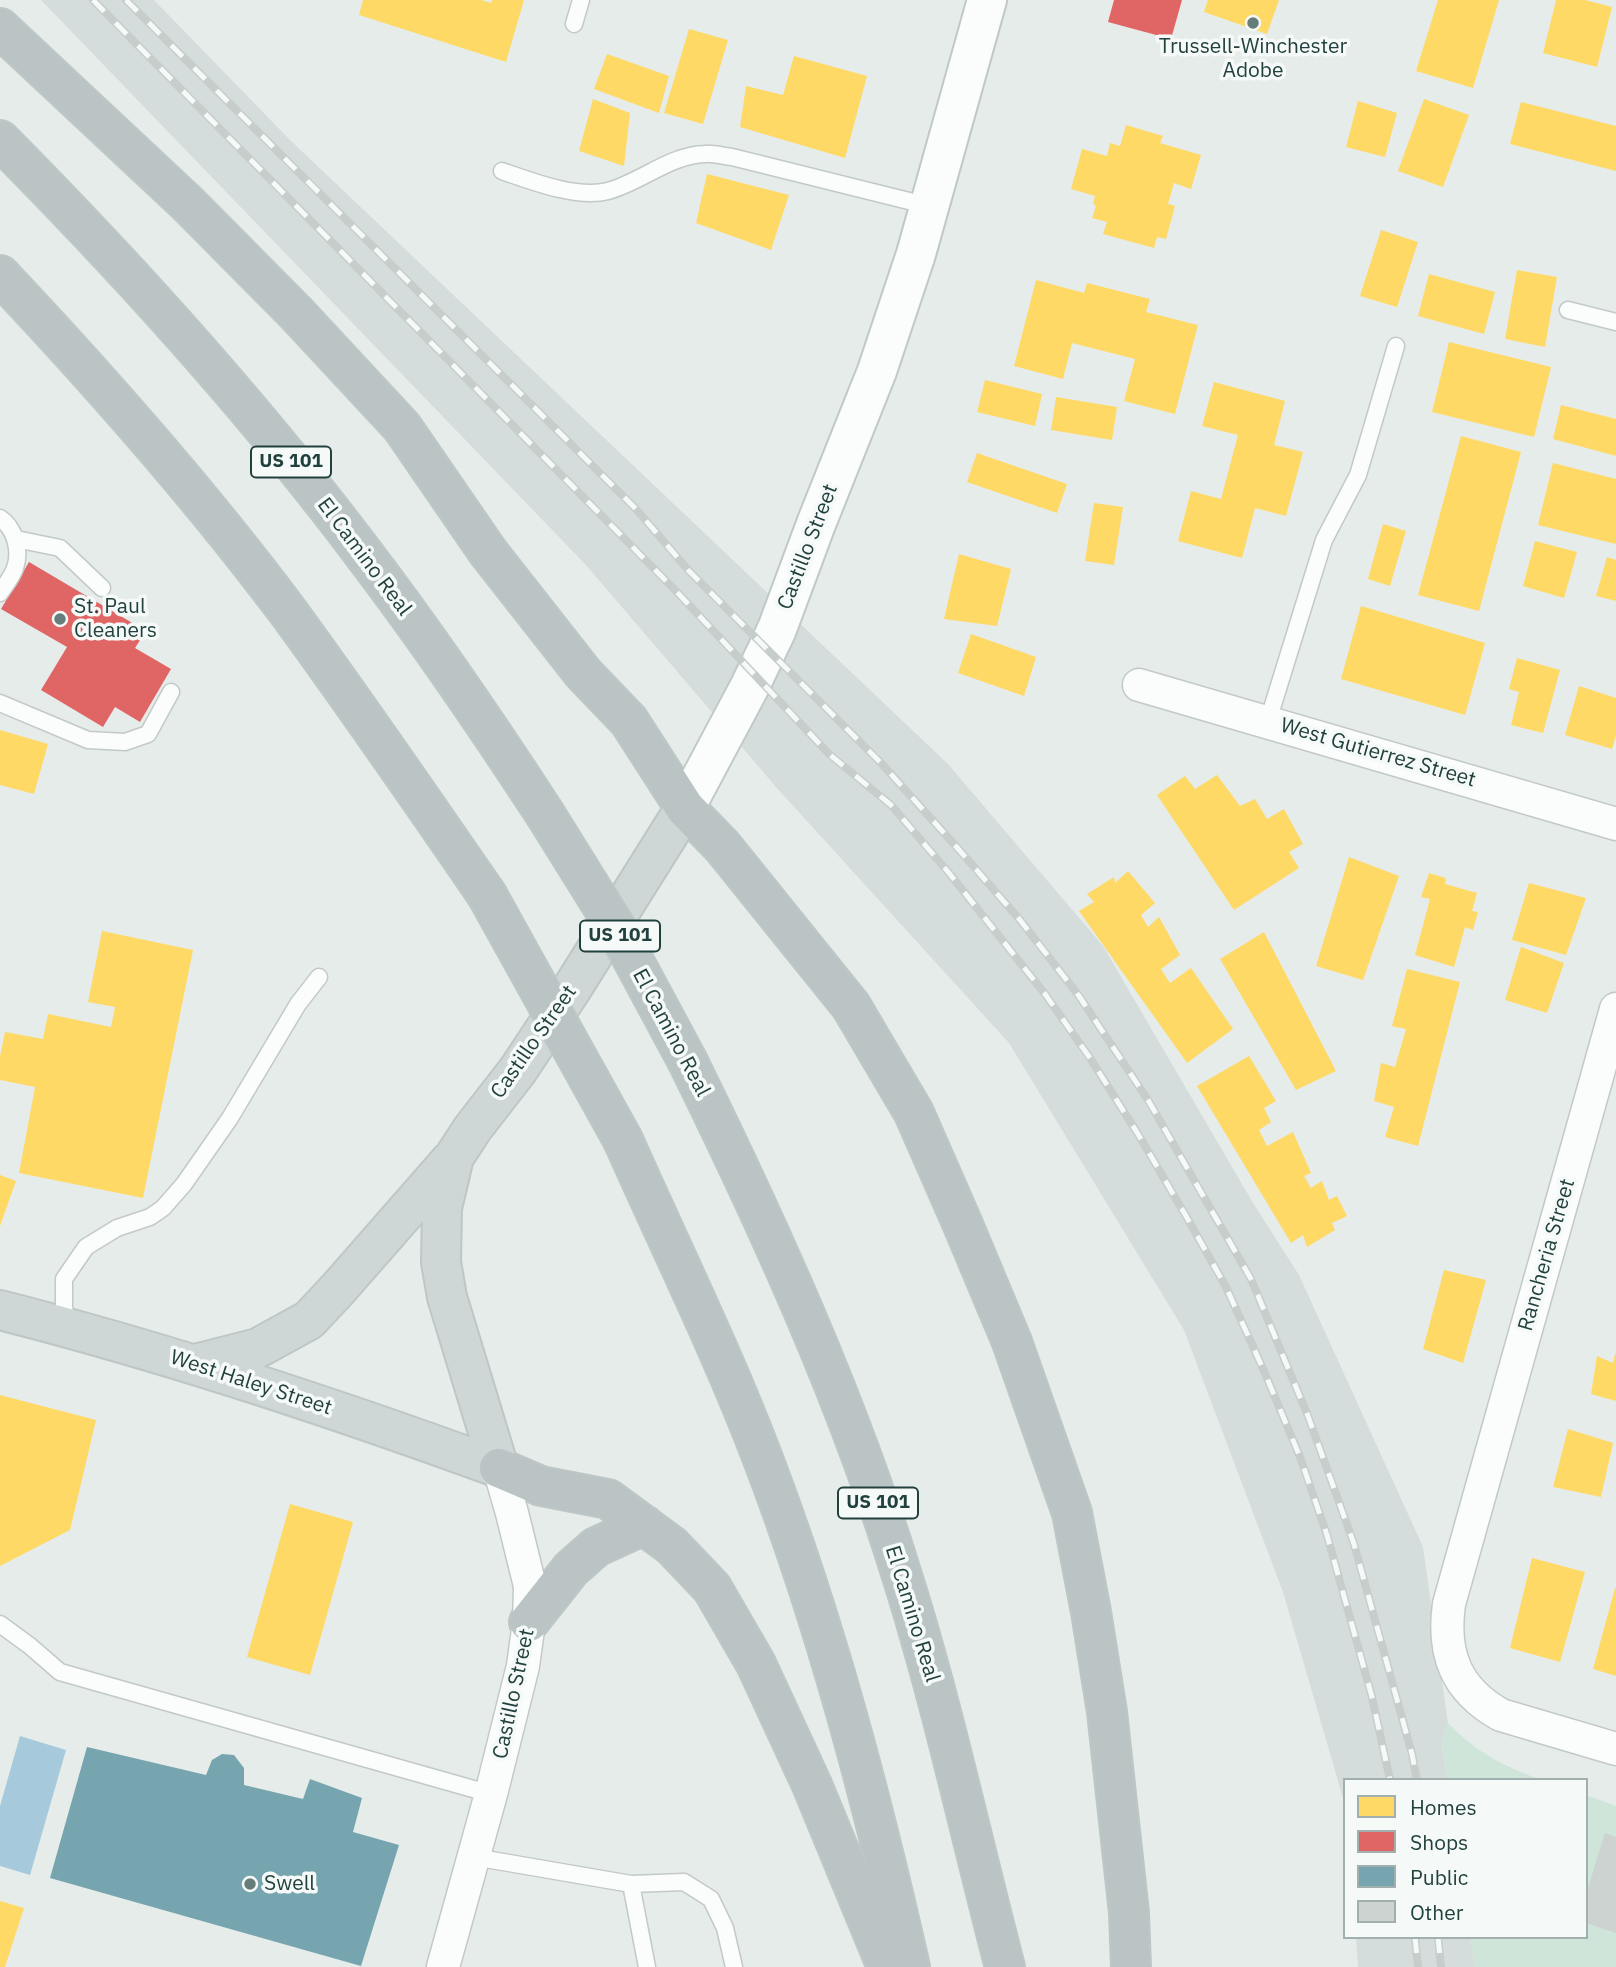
<!DOCTYPE html>
<style>
body{margin:0}
#map{position:relative;width:1616px;height:1967px;overflow:hidden;background:#e6ecea;font-family:"IBM Plex Sans",sans-serif}
canvas{display:block}
.legend{position:absolute;left:1343px;top:1778px;width:245px;height:161px;box-sizing:border-box;background:#f5faf8;border:2px solid #a1b0ae;margin:0;padding:9px 12px;list-style:none;font-size:21px;color:#22413e}
.legend li{display:flex;align-items:center;gap:14px;height:35px}
.legend b{width:35px;border:2px solid #a1b0ae}
</style>
<div id="map">
<canvas width="1616" height="1967"></canvas>
<ul class="legend">
<li><b style="height:19px;background:#ffd966"></b>Homes</li>
<li><b style="height:19px;background:#e06666"></b>Shops</li>
<li><b style="height:19px;background:#76a5af"></b>Public</li>
<li><b style="height:19px;background:#cdd3d1"></b>Other</li>
</ul>
</div>
<script>
const context = document.querySelector('canvas').getContext('2d');
context.lineJoin = 'round';
function paint(path, color) {
  context.fillStyle = color;
  context.fill(path, 'evenodd');
}
function trace(path, color, width, dash) {
  context.strokeStyle = color;
  context.lineWidth = width;
  context.lineCap = dash ? 'butt' : 'round';
  context.setLineDash(dash || []);
  context.stroke(path);
}
function label(font, color, halo, rows, align = 'center') {
  context.font = font + ' "IBM Plex Sans",sans-serif';
  context.lineWidth = 7;
  context.setLineDash([]);
  context.textBaseline = 'middle';
  context.strokeStyle = halo;
  context.fillStyle = color;
  for (const [text, x, y, turn = 0] of rows) {
    context.save();
    context.translate(x, y);
    context.rotate((+turn || 0) * Math.PI / 180);
    context.textAlign = isNaN(turn) ? turn : align;
    if (halo) context.strokeText(text, 0, 0);
    context.fillText(text, 0, 0);
    context.restore();
  }
}
const built = new Path2D(`
 M41,0H154L290,140L948,764L1103,946L1253,1203L1299,1275L1423,1547L1448,1723L1441,1744L1448,1780H1345V1805L1283,1592L1184,1330L1009,1043L776,787L585,564Z
 M1356,1937H1471L1474,1967H1358Z`);
const green = new Path2D(`
 M1448,1723C1477,1753 1503,1766 1542,1780H1448L1441,1744Z
 M1586,1795L1616,1806V1967H1474L1471,1937H1586Z`);
const water = new Path2D(`
 M20,1736L66,1750L30,1875L0,1866V1806Z`);
const homes = new Path2D(`
 M363,0H481L491,3L492,0H524L506,62L359,15Z
 M1208,0H1279L1267,34L1204,12Z
 M1438,0H1499L1473,88L1416,71Z
 M1556,0H1585L1612,7L1597,67L1543,53Z
 M689,29L728,40L703,124L664,113Z
 M607,54L669,76L659,113L594,89Z
 M794,56L867,76L845,158L740,127L746,86L783,95Z
 M593,99L630,113L624,166L579,151Z
 M1424,99L1469,115L1443,187L1398,171Z
 M1358,101L1397,113L1385,157L1346,147Z
 M1521,102L1616,126V171L1510,144Z
 M1126,125L1163,136L1160,143L1201,155L1191,189L1174,183L1168,204L1175,206L1166,239L1157,237L1154,248L1103,234L1107,222L1092,218L1096,206L1093,204L1095,196L1071,189L1082,149L1107,156L1110,143L1120,146Z
 M707,174L789,195L771,250L696,223Z
 M1381,230L1418,242L1397,307L1360,296Z
 M1517,270L1557,277L1545,347L1505,339Z
 M1429,274L1495,292L1484,334L1418,316Z
 M1036,280L1084,293L1087,283L1150,299L1146,312L1198,325L1175,414L1124,401L1135,359L1072,343L1063,379L1014,366Z
 M1449,342L1551,367L1534,437L1432,412Z
 M985,380L1042,394L1035,426L977,412Z
 M1214,382L1285,401L1274,445L1303,452L1286,516L1255,508L1242,558L1178,541L1191,491L1221,499L1238,435L1202,426Z
 M1056,397L1117,407L1112,440L1051,430Z
 M1561,405L1616,419V456L1553,439Z
 M1461,436L1521,452L1479,611L1418,595Z
 M977,453L1067,484L1057,513L967,482Z
 M1553,463L1616,479V544L1538,525Z
 M1094,503L1123,507L1114,565L1085,561Z
 M1383,524L1406,531L1390,586L1368,579Z
 M1535,541L1577,552L1564,598L1523,586Z
 M959,554L1011,569L997,626L944,619Z
 M1607,557L1616,560V601L1596,596Z
 M1361,606L1485,643L1465,715L1341,679Z
 M971,634L1036,657L1024,696L958,673Z
 M1517,658L1560,670L1543,733L1511,725L1519,692L1509,689Z
 M1579,686L1616,698V735L1612,749L1565,735Z
 M0,730L48,744L34,794L0,785Z
 M1217,775L1240,806L1255,799L1267,819L1284,809L1303,844L1289,852L1299,868L1234,910L1157,795L1185,776L1195,789Z
 M1349,857L1399,876L1363,980L1316,966Z
 M1128,871L1155,903L1141,915L1148,927L1159,917L1180,955L1161,969L1170,983L1191,968L1233,1029L1187,1063L1079,911L1094,902L1087,894L1114,877L1115,883Z
 M1429,873L1446,878L1445,884L1477,893L1472,911L1478,912L1473,930L1465,927L1454,967L1415,955L1430,899L1421,897Z
 M1529,883L1586,898L1566,955L1512,940Z
 M102,931L193,950L143,1198L19,1173L35,1087L0,1080V1056L5,1032L43,1039L48,1014L111,1027L115,1007L88,1002Z
 M1264,932L1336,1071L1296,1090L1220,959Z
 M1521,947L1564,963L1547,1013L1505,1000Z
 M1407,969L1460,982L1418,1146L1385,1137L1394,1107L1374,1101L1381,1063L1395,1067L1406,1029L1392,1026Z
 M1249,1056L1276,1101L1264,1108L1271,1122L1259,1130L1267,1146L1293,1132L1311,1173L1304,1176L1311,1188L1322,1181L1329,1200L1337,1196L1347,1216L1332,1223L1335,1230L1307,1247L1303,1235L1291,1243L1197,1086Z
 M0,1175L16,1181L0,1226Z
 M1444,1270L1486,1280L1463,1363L1423,1349Z
 M1615,1354H1616V1401L1591,1394L1597,1356L1613,1363Z
 M0,1395L96,1420L70,1530L0,1566Z
 M1568,1429L1613,1443L1601,1497L1553,1487Z
 M290,1504L353,1522L310,1675L247,1657Z
 M1532,1558L1585,1572L1560,1662L1510,1648Z
 M1615,1588H1616V1676L1593,1669Z
 M0,1901L24,1908L5,1967H0Z`);
const shops = new Path2D(`
 M1114,0H1182L1171,39L1108,22Z
 M29,562L146,631L135,648L171,669L140,722L115,707L103,727L41,690L67,647L1,609Z`);
const public = new Path2D(`
 M87,1747L206,1775L212,1760L222,1754L234,1755L244,1768V1785L303,1799L310,1779L362,1798L353,1832L399,1845L361,1966L50,1878Z`);
const building = new Path2D(`
 M1605,1833L1616,1837V1933L1586,1923V1894Z`);
const service = new Path2D(`
 M574,24L581,0
 M502,171C531,181 577,199 608,191C641,182 670,155 705,154C713,153 723,156 732,157L929,206
 M1568,310L1616,322
 M0,518C15,528 21,551 15,568C12,577 5,585 0,593
 M16,539L60,548L102,588
 M0,703L88,740L125,742L148,734L171,692
 M1268,721L1324,540L1358,475L1396,346
 M67,1327L64,1306V1279L86,1247L117,1228L150,1217L163,1208L184,1184L230,1118L298,1004L319,977
 M0,1624L30,1646L60,1672L491,1794
 M474,1857L631,1884L684,1882L711,1899L725,1928L734,1967
 M631,1884L647,1967`);
const minor = new Path2D(`
 M1139,685L1616,824
 M1616,1009L1449,1604C1442,1654 1456,1690 1501,1715L1616,1749
 M443,1967L491,1794L523,1666L529,1622L530,1586L512,1513L499,1468`);
const secondary = new Path2D(`
 M685,808L750,686L777,629L816,524L877,371L916,254L987,0`);
const primary = new Path2D(`
 M0,1310C169,1353 335,1408 499,1468
 M195,1364L258,1348L309,1320L338,1289L451,1160
 M499,1468L447,1297L441,1262L442,1208L454,1157L473,1128L518,1070L571,990L685,808`);
const motorway = new Path2D(`
 M0,28L188,204L297,314L402,427L488,552L583,673L629,721L685,808L722,846L851,1006L914,1113L963,1225L1012,1342L1072,1513L1091,1612L1107,1712L1129,1913L1131,1967
 M0,140C129,270 253,407 363,553C427,637 487,725 545,814
 M0,275C100,381 198,492 286,609C355,703 421,799 487,895
 M688,1062C770,1229 848,1400 903,1579C943,1706 971,1838 1005,1967
 M623,1140C670,1246 722,1351 763,1459C826,1624 871,1795 910,1967
 M499,1468L541,1486L608,1499L672,1546L712,1588L756,1664L812,1785L887,1967
 M529,1622L571,1569L596,1547L644,1525`);
const rail = new Path2D(`
 M93,0L675,590L829,754L891,805L949,873L1045,994L1090,1058L1138,1134L1186,1216L1226,1287L1264,1371L1300,1457L1327,1535L1372,1697L1390,1780
 M126,0L636,509L689,571L881,763L954,844L1020,920L1079,996L1148,1100L1251,1279L1308,1416L1354,1544L1412,1754L1417,1780
 M1415,1937L1418,1967
 M1438,1937L1441,1967`);
const motorwayBridge = new Path2D(`
 M545,814L616,928L688,1062
 M487,895L623,1140`);
const markers = [
 [1253,23,7,"#677d7a"],
 [60,619,7,"#677d7a"],
 [250,1884,7,"#677d7a"]
];
const shields = [
 [291,462,80],
 [620,936,80],
 [878,1503,80]
];
const shieldNames = [
 ["US 101",291,462],
 ["US 101",620,936],
 ["US 101",878,1503]
];
const poiNames = [
 ["Trussell-Winchester",1253,47,"center"],
 ["Adobe",1253,71,"center"],
 ["St. Paul",74,607],
 ["Cleaners",74,631],
 ["Swell",264,1884]
];
const streetNames = [
 ["Castillo Street",808,547,-69],
 ["El Camino Real",364,557,53],
 ["West Gutierrez Street",1378,753,16],
 ["El Camino Real",671,1033,62],
 ["Castillo Street",534,1042,-55],
 ["Rancheria Street",1547,1255,-74],
 ["West Haley Street",251,1383,18],
 ["El Camino Real",912,1614,73],
 ["Castillo Street",514,1694,-78]
];
paint(built, '#d4dddb');
paint(green, '#cfe5da');
paint(water, '#a6cadb');
paint(homes, '#ffd966');
paint(shops, '#e06666');
paint(public, '#76a5af');
paint(building, '#cdd3d1');
trace(service, '#c3c9c7', 19);
trace(minor, '#c3c9c7', 35);
trace(secondary, '#c1c9c7', 42);
trace(primary, '#bdc7c6', 42);
trace(motorway, '#bdc7c6', 42);
trace(service, '#fbfcfc', 16);
trace(minor, '#fbfcfc', 32);
trace(secondary, '#fbfcfc', 38);
trace(primary, '#ced7d6', 38);
trace(motorway, '#bbc4c4', 38);
trace(rail, '#c7cdcb', 8);
trace(rail, '#f5faf8', 5, [16]);
trace(motorwayBridge, '#bdc7c6', 42, []);
trace(motorwayBridge, '#bbc4c4', 38);
for (const [x, y, r, color] of markers) {
  const dot = new Path2D();
  dot.arc(x, y, r, 0, 2 * Math.PI);
  context.fillStyle = color;
  context.fill(dot);
  trace(dot, '#f5faf8', 2.5);
}
for (const [x, y, w] of shields) {
  const box = new Path2D();
  box.roundRect(x - w / 2, y - 15.5, w, 31, 5);
  context.fillStyle = '#f5faf8';
  context.fill(box);
  trace(box, '#22413e', 2);
}
label('bold 19px', '#22413e', null, shieldNames);
label('21px', '#22413e', '#f5faf8', poiNames, 'left');
label('21px', '#22413e', '#f5faf8', streetNames);
</script>
